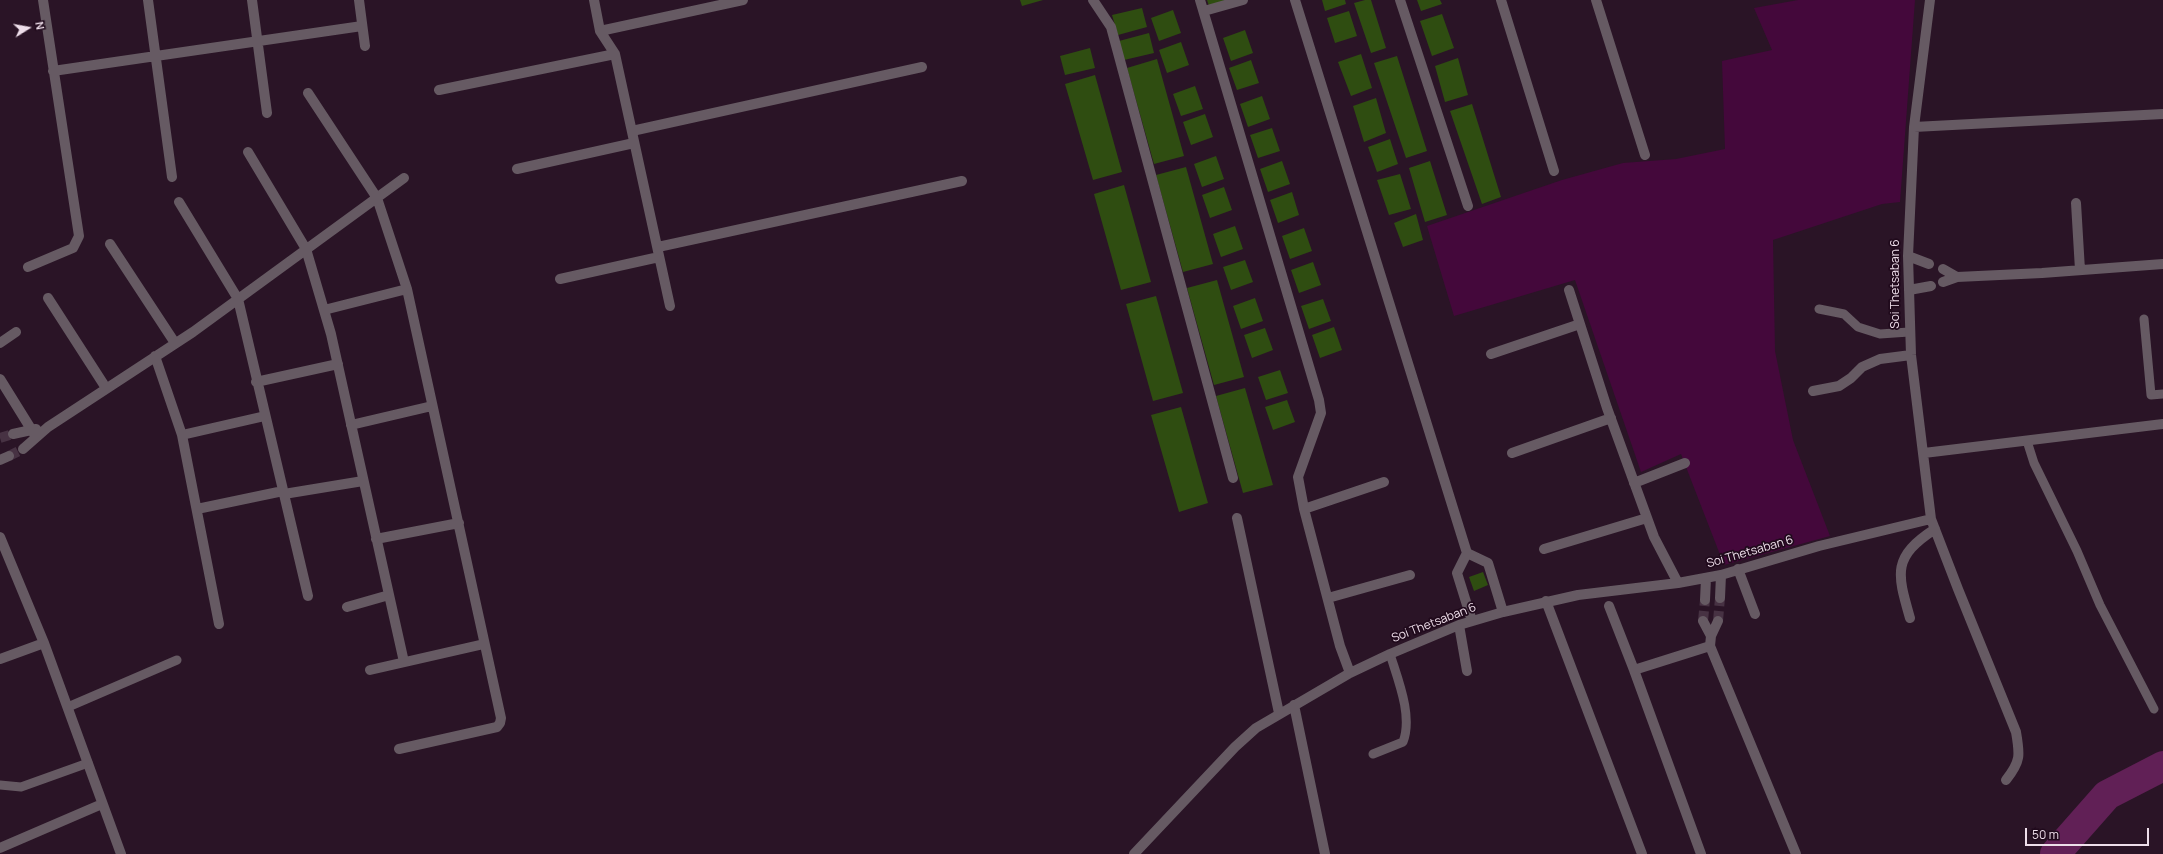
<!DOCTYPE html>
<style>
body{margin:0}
#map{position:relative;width:2163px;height:854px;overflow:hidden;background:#2a1426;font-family:Manrope,sans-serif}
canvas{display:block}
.north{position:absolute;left:8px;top:8px;width:40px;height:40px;-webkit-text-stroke:3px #200a1c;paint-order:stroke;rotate:79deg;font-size:11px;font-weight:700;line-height:16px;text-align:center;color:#eedeea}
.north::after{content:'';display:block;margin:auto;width:14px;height:18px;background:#eedeea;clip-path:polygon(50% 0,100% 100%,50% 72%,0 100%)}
.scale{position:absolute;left:2025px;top:828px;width:124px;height:18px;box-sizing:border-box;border:2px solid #eedeea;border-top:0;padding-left:5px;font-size:12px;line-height:14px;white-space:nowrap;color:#eedeea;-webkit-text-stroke:3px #200a1c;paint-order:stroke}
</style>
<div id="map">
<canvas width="2163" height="854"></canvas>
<div class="north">N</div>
<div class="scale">50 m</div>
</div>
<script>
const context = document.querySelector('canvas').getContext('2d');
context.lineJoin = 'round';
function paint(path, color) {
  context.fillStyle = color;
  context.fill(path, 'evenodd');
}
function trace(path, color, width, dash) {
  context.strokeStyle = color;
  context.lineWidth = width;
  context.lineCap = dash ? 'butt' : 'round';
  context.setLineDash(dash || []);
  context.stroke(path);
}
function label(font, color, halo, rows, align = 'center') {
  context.font = font + ' Manrope,sans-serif';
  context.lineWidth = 3.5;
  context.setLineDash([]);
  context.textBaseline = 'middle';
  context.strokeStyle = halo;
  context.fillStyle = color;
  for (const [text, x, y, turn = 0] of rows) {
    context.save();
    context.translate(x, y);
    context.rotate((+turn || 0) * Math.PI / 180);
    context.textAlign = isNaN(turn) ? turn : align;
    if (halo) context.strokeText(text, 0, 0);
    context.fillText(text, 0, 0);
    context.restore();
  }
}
const green = new Path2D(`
 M1798,0H1915L1900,202L1882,204L1773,240L1775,351L1793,440L1830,536L1724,565L1681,454L1641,472L1575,280L1454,316L1427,226L1562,180L1623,163L1676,159L1725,149L1722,61L1772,50L1754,8Z`);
const river = new Path2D(`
 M2055,854L2107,795L2163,766`);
const building = new Path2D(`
 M1020,0H1043L1022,6Z
 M1207,0H1227L1209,6Z
 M1322,0H1345L1346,4L1325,11Z
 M1365,0H1371L1386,48L1371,53L1354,3Z
 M1417,0H1440L1442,4L1421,11Z
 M1142,8L1147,27L1118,35L1112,15Z
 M1173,10L1181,33L1159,41L1151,18Z
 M1349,11L1357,36L1335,43L1327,18Z
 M1442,14L1454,48L1432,56L1420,21Z
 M1245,30L1253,53L1231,61L1223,38Z
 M1149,33L1154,53L1124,60L1119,41Z
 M1181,42L1189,65L1167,73L1159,50Z
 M1090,48L1095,68L1065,75L1060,56Z
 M1361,54L1372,88L1351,96L1338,62Z
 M1397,56L1427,151L1406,158L1374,63Z
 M1458,58L1468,95L1445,102L1435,66Z
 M1157,59L1184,156L1154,164L1127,68Z
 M1251,60L1259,83L1237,90L1229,68Z
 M1095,75L1122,172L1093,180L1065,84Z
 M1195,86L1203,109L1181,116L1173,94Z
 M1262,96L1270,119L1248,127L1240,104Z
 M1376,98L1386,133L1364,142L1353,106Z
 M1472,104L1501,197L1482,204L1450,111Z
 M1205,114L1213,137L1191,145L1183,122Z
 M1272,128L1280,151L1258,158L1250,135Z
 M1390,139L1398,164L1377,172L1368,147Z
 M1216,156L1224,179L1202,187L1194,164Z
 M1282,161L1290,184L1268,192L1260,169Z
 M1430,161L1447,215L1425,222L1409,168Z
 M1186,167L1213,264L1183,272L1156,175Z
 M1400,174L1411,209L1389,215L1377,180Z
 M1124,185L1151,282L1121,290L1094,194Z
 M1224,187L1232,210L1210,218L1202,195Z
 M1292,192L1299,215L1278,223L1270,200Z
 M1416,214L1423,240L1403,247L1394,223Z
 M1235,226L1243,249L1221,257L1213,234Z
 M1304,228L1312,251L1290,259L1282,236Z
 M1245,260L1253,282L1231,290L1223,267Z
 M1313,262L1321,285L1299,293L1291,270Z
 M1217,280L1244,377L1214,385L1187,288Z
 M1156,296L1183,393L1153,401L1126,304Z
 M1255,298L1263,321L1241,329L1233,306Z
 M1323,299L1331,321L1309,329L1301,306Z
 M1334,327L1342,350L1320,358L1312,335Z
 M1265,328L1273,350L1252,358L1244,335Z
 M1280,370L1288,393L1266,400L1258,377Z
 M1245,388L1273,485L1243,493L1216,396Z
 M1287,400L1295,422L1273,430L1265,407Z
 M1181,407L1208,503L1179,512L1151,415Z
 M1483,572L1488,585L1474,591L1469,577Z`);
const minorTunnel = new Path2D(`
 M0,438L13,434
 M9,456L23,449
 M1703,621L1705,600
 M1718,621L1720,598`);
const service = new Path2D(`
 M1819,309L1844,314L1858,327L1880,334L1909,332
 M2144,319L2151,395L2163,394
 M2027,441L2034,463L2077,551L2100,605L2154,709
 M68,707L177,660
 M1373,754L1403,742C1413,716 1398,680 1390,654
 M0,785L21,787L88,763`);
const minor = new Path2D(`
 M148,0L172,177
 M252,0L267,113
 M359,0L365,46
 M594,0L600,31L615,54L670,306
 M1093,0L1111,27L1233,478
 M1200,0L1319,400L1321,413L1298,477L1304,509L1340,646L1350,673
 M1295,0L1467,553
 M1400,0L1468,206
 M1501,0L1554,171
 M1596,0L1645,155
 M1930,0L1914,127L1908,256L1911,355L1931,519L1958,589L2016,732C2020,755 2021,761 2006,780
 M1204,11L1243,0
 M600,31L743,0
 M53,71L362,26
 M439,90L615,54
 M308,93L377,198L407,289L501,718L500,723L497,727L399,749
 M1914,127L2163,114
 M632,131L922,67
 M248,152L306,249L331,334L404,662
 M517,169L634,143
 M179,202L238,299L308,596
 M2076,203L2080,270
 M110,244L175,343
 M658,247L962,181
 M1908,256L1929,264
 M28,267L73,248L79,236L43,0
 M1943,269L1957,277
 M560,279L659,257
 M1943,282L1957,277L2042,273L2163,264
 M1569,290L1607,408L1654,537L1678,583
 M1909,290L1931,286
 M48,298L106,388
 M324,310L407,289
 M0,343L16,332
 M1491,354L1580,324
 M155,356L182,435L219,624
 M0,379L36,437
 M256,382L338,364
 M1813,391L1839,386L1851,378L1862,367L1880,359L1911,355
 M351,425L432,406
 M13,434L36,429
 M182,435L265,416
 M23,449L48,427L193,332L404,178
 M1512,453L1611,418
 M1924,453L2163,424
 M0,460L9,456
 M1634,483L1685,463
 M284,494L363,481
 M197,509L283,491
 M1304,509L1384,482
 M1237,518L1279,713
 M0,537L44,643L121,854
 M376,539L459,523
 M1544,549L1647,518
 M1467,553L1488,563L1503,612
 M1467,553L1457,573L1472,621
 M1738,569L1755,614
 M1328,598L1410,575
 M1720,598L1721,575
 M1705,600L1706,578
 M1546,601L1642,854
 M1609,606L1634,670L1701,854
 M347,607L389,595
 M1910,618C1897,573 1892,557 1935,529
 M1703,621L1711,636
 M1459,625L1467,671
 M1710,646L1796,854
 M0,659L44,643
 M370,670L484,644
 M1634,670L1710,646L1711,636L1718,621
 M1294,705L1325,854
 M0,848L102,804
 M1134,854L1235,747L1256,728L1350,673L1390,654L1459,625L1503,612L1578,595L1678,583L1721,575L1819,546L1931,519`);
const streetNames = [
 ["Soi Thetsaban 6",1896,284,-90],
 ["Soi Thetsaban 6",1750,552,-16],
 ["Soi Thetsaban 6",1434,623,-21]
];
paint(green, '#44083b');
trace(river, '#612056', 30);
paint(building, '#2f4d11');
trace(minorTunnel, '#473243', 10, [10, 5]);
trace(service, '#665a63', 9);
trace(minor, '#665a63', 10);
label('12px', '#eedeea', '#200a1c', streetNames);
</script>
